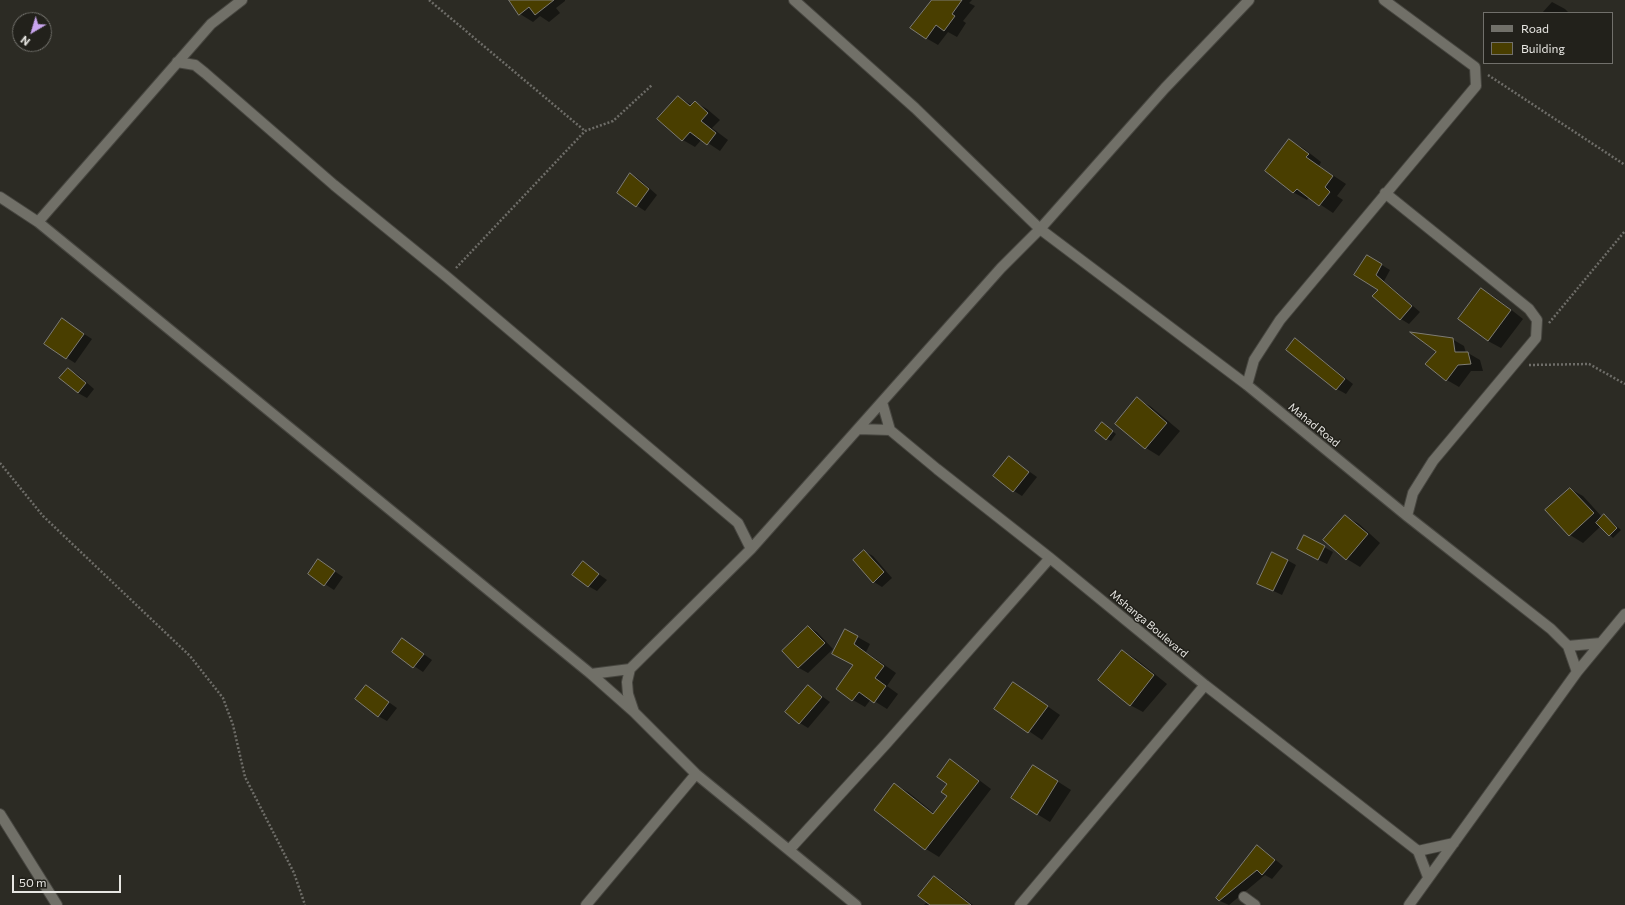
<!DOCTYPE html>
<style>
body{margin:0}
#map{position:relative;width:1625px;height:905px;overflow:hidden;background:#2c2b24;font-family:Commissioner,sans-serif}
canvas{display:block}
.legend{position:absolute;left:1483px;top:12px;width:130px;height:52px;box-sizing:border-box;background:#22211b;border:1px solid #71706b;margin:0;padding:5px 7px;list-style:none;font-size:12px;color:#e7e6e2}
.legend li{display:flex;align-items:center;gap:8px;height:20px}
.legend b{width:20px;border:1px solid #71706b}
.north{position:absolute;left:12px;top:12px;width:40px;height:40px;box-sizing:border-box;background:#22211b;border:1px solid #71706b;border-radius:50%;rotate:218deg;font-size:11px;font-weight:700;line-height:16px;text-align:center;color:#e7e6e2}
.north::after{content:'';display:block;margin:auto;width:14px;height:18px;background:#c9a5ee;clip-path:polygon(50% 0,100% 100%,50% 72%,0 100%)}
.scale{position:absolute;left:12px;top:875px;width:109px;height:18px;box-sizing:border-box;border:2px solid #e7e6e2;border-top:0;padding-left:5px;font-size:12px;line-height:14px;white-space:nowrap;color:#e7e6e2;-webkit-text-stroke:3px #22211b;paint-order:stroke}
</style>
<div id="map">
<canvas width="1625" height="905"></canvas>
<ul class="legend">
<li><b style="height:5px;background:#717068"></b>Road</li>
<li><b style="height:11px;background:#493e00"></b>Building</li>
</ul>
<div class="north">N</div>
<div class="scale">50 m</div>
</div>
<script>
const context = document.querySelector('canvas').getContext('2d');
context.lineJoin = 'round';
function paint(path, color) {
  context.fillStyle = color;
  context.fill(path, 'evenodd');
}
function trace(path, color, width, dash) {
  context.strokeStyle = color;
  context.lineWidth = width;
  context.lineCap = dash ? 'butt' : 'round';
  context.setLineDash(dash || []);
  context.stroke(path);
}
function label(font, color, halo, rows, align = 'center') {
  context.font = font + ' Commissioner,sans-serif';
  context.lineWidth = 3;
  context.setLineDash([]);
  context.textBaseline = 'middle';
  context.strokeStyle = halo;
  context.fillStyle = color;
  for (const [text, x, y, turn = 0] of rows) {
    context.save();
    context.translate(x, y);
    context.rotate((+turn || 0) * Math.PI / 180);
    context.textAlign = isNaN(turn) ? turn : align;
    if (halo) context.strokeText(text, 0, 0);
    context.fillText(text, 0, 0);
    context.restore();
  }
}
const shadow = new Path2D(`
 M511,0H565V1L556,8L560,13L549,22L540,16L533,22L520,14Z
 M933,0H972L969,3L975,6L963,21L966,23L957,37L948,32L938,45L926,38Z
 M1552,2L1565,9L1569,13H1542Z
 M678,97L692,105L695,102L707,109L720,120L712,128L728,140L720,151L702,139L695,147L683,140L659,119Z
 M1290,141L1303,148L1321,162L1319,166L1346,184L1337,196L1343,200L1333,213L1309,197L1307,200L1293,192Z
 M631,174L639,179L657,195L645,211L618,193Z
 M1367,256L1390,270L1384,281L1420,312L1409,324L1401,319L1379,289Z
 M1482,290L1495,297L1523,319L1501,348L1488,341Z
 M70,325L92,339L75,363L45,344Z
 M1452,339L1464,346L1466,353H1468L1480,360L1483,371H1471L1459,387L1447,380L1427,364Z
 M1295,340L1303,345L1353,384L1346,394L1337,389L1287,350Z
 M68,369L77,374L94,389L87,398L78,393Z
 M1137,399L1150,406L1180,431L1159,456L1146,448L1116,424Z
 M1106,426L1116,434L1111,441L1107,439Z
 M1009,457L1037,477L1022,496L1014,491Z
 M1570,489L1583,496L1602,517L1604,515L1608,518L1621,530L1613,538L1601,526L1583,543L1570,535Z
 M1345,516L1359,524L1380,543L1360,567L1347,559L1325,540Z
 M1304,536L1333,552L1327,564L1306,554Z
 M864,551L873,556L892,578L882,587L874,582Z
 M1287,560L1296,565L1282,595L1259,584Z
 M583,563L607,580L597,591L588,586Z
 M327,566L343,577L334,590L309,574Z
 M808,627L817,632L833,649L808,673L799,668L783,651Z
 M845,630L870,644L866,652L896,673L887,686L898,694L887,709L871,699L865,707L853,700L854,665L833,654Z
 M402,639L432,660L423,672L393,652Z
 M1123,651L1136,659L1167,684L1143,712L1130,705Z
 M1014,683L1060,715L1042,740L995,708Z
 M366,686L397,708L387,721L378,716Z
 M808,686L830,702L808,728L800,723L786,712Z
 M950,761L963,768L991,789L939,857L926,849L875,810L895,785L908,792L935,814L948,796Z
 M1046,774L1071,790L1050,822L1037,814Z
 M1257,846L1265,851L1283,866L1272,879L1265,875L1229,905L1220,901L1217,898Z
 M934,877L947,885L973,905H924L927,902Z`);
const building = new Path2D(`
 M509,0H554L535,15L529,7L519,15Z
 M932,0H962L952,14L955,16L944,31L936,25L926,39L910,28Z
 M678,96L690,106L695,101L708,113L701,121L716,133L707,145L690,132L682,141L657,119Z
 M1289,139L1309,154L1306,157L1333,176L1325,187L1330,192L1319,206L1297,189L1293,193L1265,171Z
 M630,173L649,189L636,207L617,193Z
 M1367,255L1382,264L1376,275L1412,306L1400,320L1372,296L1378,290L1354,275Z
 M1481,288L1511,310L1488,341L1458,319Z
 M62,318L84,334L66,359L44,344Z
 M1410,332L1453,338L1455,352H1468L1471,364L1458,365L1446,381L1425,364L1436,352Z
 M1295,338L1345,379L1336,390L1286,350Z
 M68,368L86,383L78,393L59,378Z
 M1137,397L1167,423L1145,449L1115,424Z
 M1102,422L1113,431L1106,440L1095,431Z
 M1009,456L1029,472L1013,492L993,476Z
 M1570,488L1594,513L1569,536L1545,510Z
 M1604,514L1617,528L1609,536L1596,523Z
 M1345,515L1368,534L1346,560L1323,540Z
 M1304,535L1325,546L1318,560L1297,549Z
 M864,550L884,572L873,583L853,560Z
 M1272,552L1288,560L1273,591L1257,584Z
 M318,559L335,571L324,586L308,574Z
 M583,561L599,574L588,587L572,575Z
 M808,626L825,643L798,668L782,651Z
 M845,629L858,636L854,644L884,666L875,678L886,686L874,703L859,692L852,701L836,689L853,665L832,654Z
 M402,638L424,654L413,668L392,652Z
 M1122,650L1154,675L1130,706L1098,680Z
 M1013,682L1048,706L1028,733L994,709Z
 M366,685L389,702L378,717L355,699Z
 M808,685L822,697L799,724L785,712Z
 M950,759L979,781L925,850L874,810L894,783L933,814L947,796L941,792L947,784L937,777Z
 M1033,765L1058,781L1037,815L1011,798Z
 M1257,845L1275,860L1262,875L1257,870L1219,901L1216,898Z
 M934,876L971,905H930L918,896Z`);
const path = new Path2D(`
 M429,0L585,131
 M1488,75L1625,165
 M456,268L585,131L613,121L652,85
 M1549,323L1625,231
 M1529,365L1589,364L1625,384
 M0,463L43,516L190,656L223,698L233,725L245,777L294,873L305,905`);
const minor = new Path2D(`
 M794,0L915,108L1040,229L1247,385L1407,516L1551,629L1568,646L1577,672
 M177,62L195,65L205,73L334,185L447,277L738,523L751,549
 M1385,193L1529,309L1537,320L1536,338L1433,461L1413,493L1407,516
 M0,197L38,222L591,674L634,712
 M38,222L211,24L242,0
 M1247,385L1254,360L1280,320L1476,86L1475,67L1384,0
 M882,402L890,430L937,469L1050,558L1205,685L1418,851L1428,877
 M858,429L890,430
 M1568,646L1601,643
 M591,674L630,669
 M0,814L57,905
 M789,850L886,744L1050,558
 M1418,851L1454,843
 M1244,897L1255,905
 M586,905L696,774
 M856,905L696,774L634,712L628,694L627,682L630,669L751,549L1001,268L1040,229L1165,88L1249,0
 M1020,905L1205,685
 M1409,905L1577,672L1625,614`);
const streetNames = [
 ["Mahad Road",1314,425,39],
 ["Mshanga Boulevard",1149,624,40]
];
paint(shadow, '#0007');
paint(building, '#493e00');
trace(building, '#7e7c74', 1);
trace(minor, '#474640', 12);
trace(path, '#6e6d68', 2.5, [2, 2]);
trace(minor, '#717068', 10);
label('11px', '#e7e6e2', '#22211b', streetNames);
</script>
